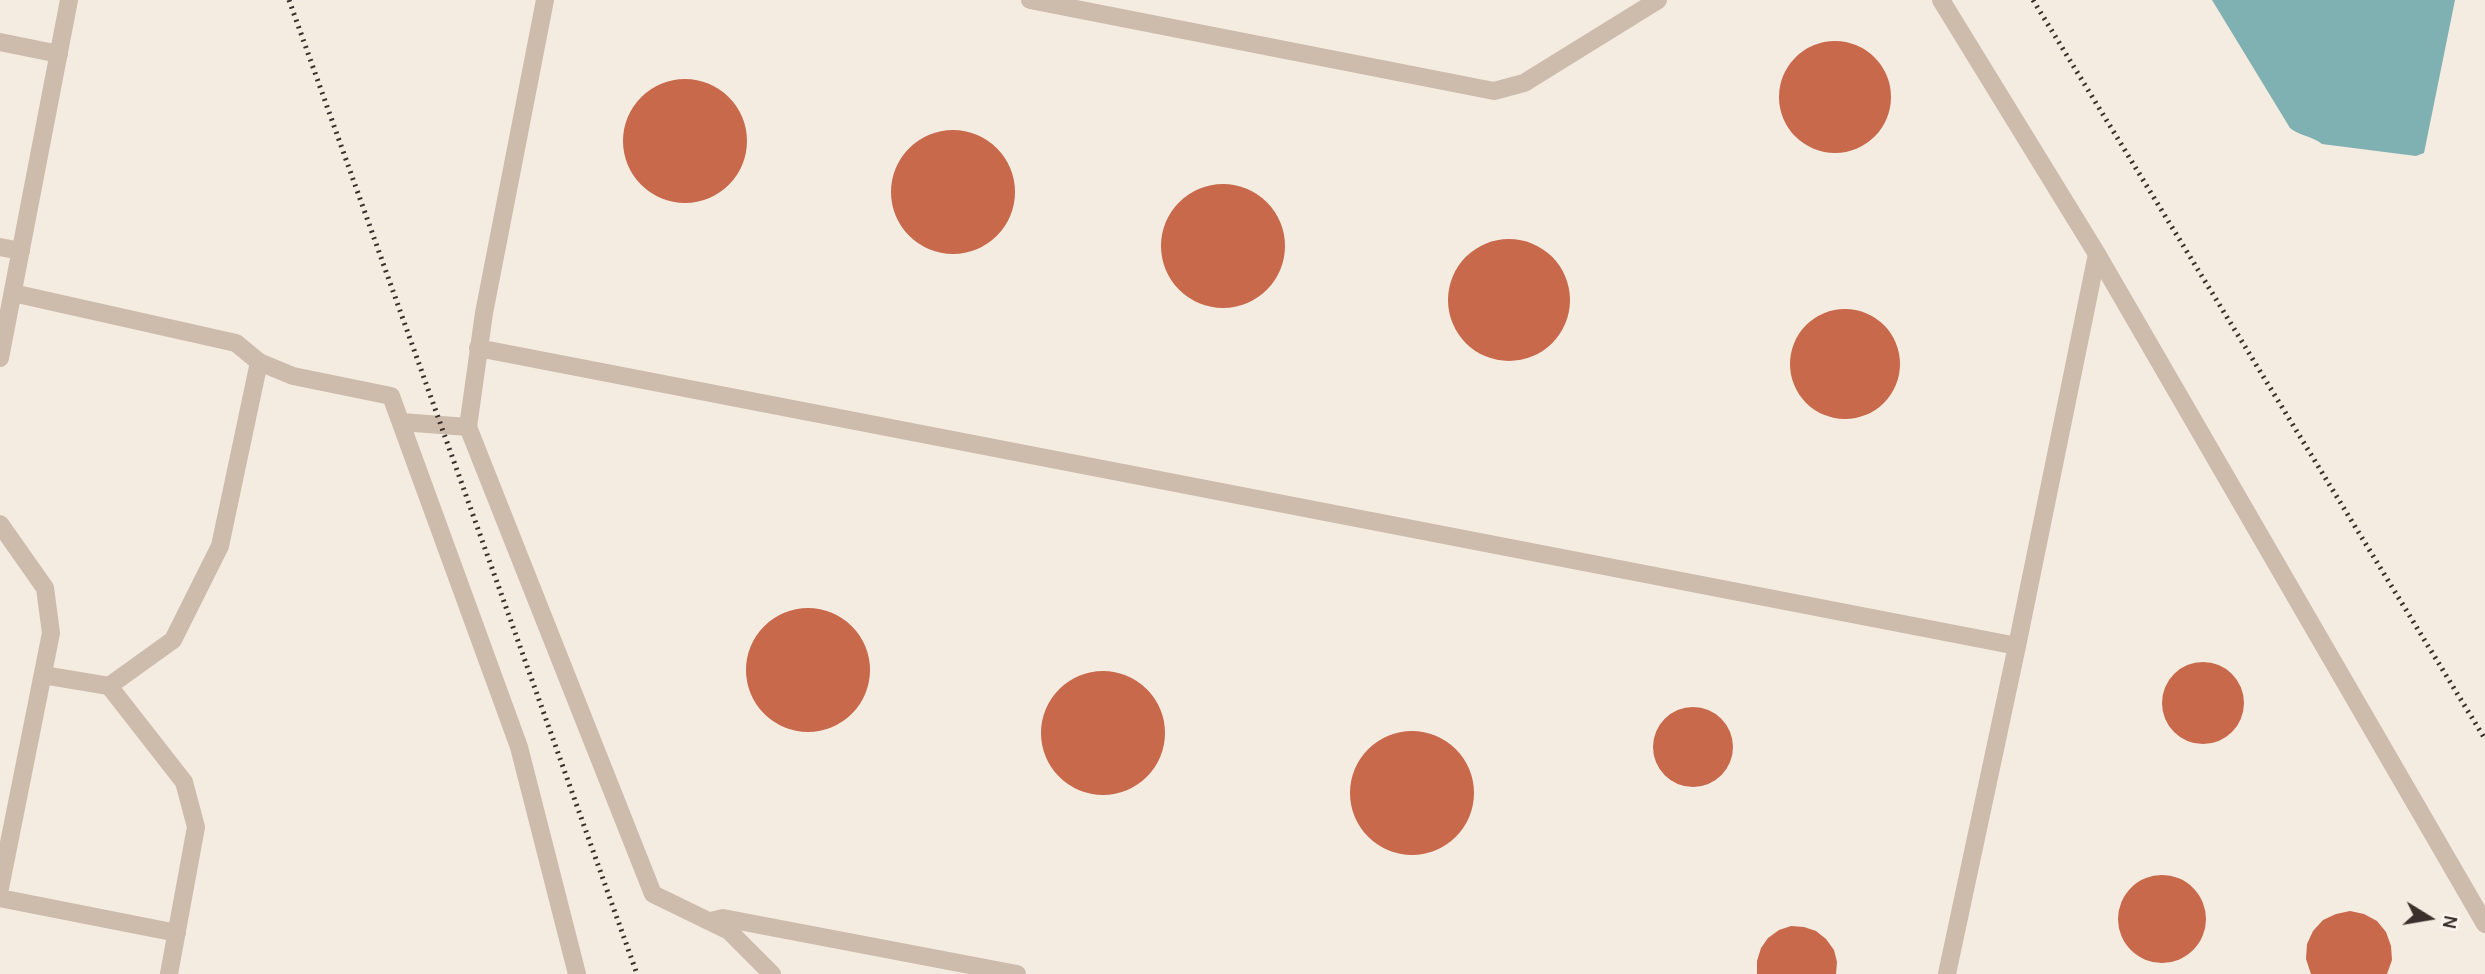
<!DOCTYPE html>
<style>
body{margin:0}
#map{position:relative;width:2485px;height:974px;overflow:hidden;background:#f4ebe1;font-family:Karla,sans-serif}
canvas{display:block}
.north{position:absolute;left:2394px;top:883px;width:70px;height:70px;-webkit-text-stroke:5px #fbf5ee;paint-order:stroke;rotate:101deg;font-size:19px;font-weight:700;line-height:28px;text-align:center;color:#3b302b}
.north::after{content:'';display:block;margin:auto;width:24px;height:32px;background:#3b302b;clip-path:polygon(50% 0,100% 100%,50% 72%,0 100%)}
</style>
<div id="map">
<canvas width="2485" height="974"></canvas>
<div class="north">N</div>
</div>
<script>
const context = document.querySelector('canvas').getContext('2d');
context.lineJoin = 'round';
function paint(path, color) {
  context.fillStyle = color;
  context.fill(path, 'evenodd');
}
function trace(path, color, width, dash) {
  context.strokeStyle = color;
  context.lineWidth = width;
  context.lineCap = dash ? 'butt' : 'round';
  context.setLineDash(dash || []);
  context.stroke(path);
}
const water = new Path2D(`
 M2212,0H2455L2424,153L2416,156L2322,144C2312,136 2300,136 2290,128Z`);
const building = new Path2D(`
 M1779 97a56 56 0 1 1 112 0a56 56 0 1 1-112 0Z
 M623 141a62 62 0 1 1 124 0a62 62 0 1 1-124 0Z
 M891 192a62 62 0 1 1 124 0a62 62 0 1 1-124 0Z
 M1161 246a62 62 0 1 1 124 0a62 62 0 1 1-124 0Z
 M1448 300a61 61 0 1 1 122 0a61 61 0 1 1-122 0Z
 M1790 364a55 55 0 1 1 110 0a55 55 0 1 1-110 0Z
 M746 670a62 62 0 1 1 124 0a62 62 0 1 1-124 0Z
 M2162 703a41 41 0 1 1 82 0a41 41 0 1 1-82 0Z
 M1041 733a62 62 0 1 1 124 0a62 62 0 1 1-124 0Z
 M1653 747a40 40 0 1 1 80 0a40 40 0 1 1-80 0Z
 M1350 793a62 62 0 1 1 124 0a62 62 0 1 1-124 0Z
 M2118 919a44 44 0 1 1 88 0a44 44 0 1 1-88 0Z
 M2350,911L2364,914L2377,921L2386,932L2391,946L2392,960L2387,974H2311L2306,959L2307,944L2313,931L2323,920L2336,914Z
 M1791,926L1804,927L1816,931L1826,939L1834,950L1837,962L1836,974H1757V961L1761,948L1768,938L1779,930Z`);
const minor = new Path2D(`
 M545,0L484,313L468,427L653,894L729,931L772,974
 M1030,0L1494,91L1524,83L1658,0
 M1941,0L2097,254L2485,924
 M0,42L59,54
 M0,247L21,251
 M13,293L236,343L259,362L293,376L391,396L519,747L577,974
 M478,348L2017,646
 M0,358L69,0
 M401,422L468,427
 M0,524L45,588L51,633L0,888
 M43,675L109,686L184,782L196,827L169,974
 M109,686L173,640L220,546L259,362
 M0,898L177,933
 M711,921L723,918L1017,974
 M1947,974L2017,646L2097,254`);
const rail = new Path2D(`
 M289,0L637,974
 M2033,0L2485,739`);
paint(water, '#7fb0b2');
paint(building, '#c8694b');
trace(minor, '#cdbbac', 18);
trace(rail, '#3b302b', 5, [2, 5]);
</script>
